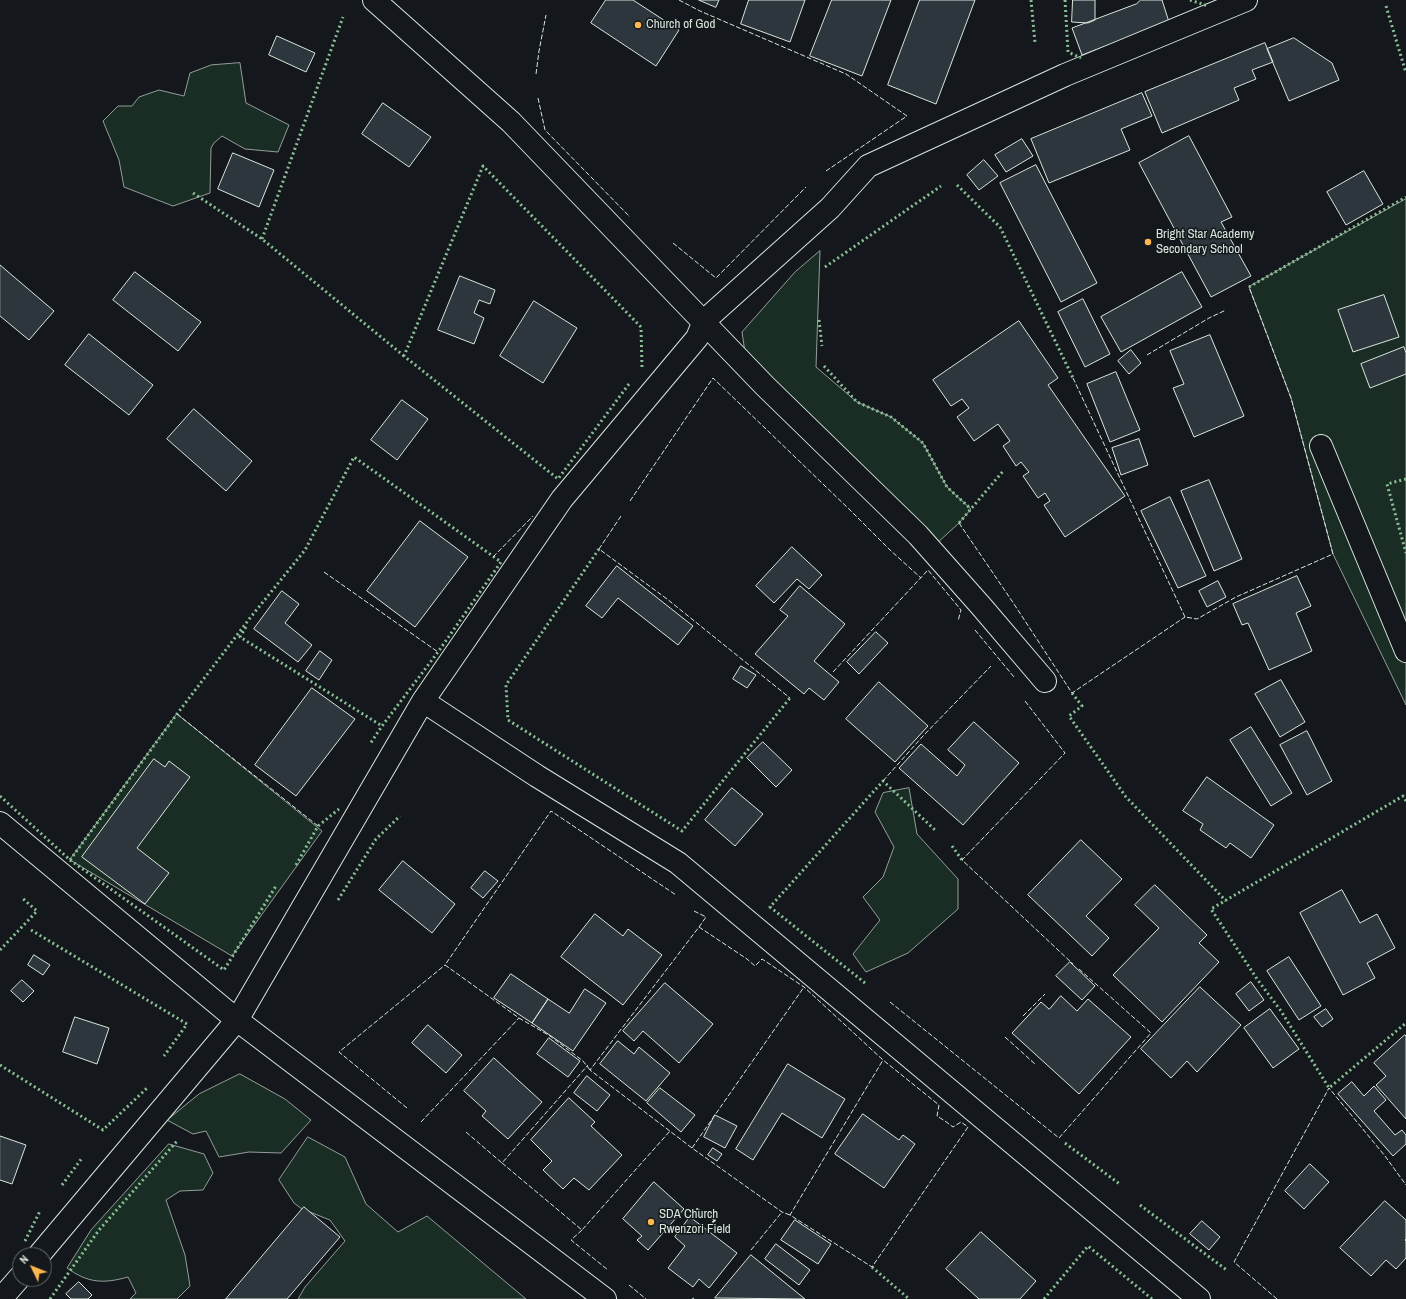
<!DOCTYPE html>
<style>
body{margin:0}
#map{position:relative;width:1406px;height:1299px;overflow:hidden;background:#14181c;font-family:"Archivo Narrow",sans-serif}
canvas{display:block}
.north{position:absolute;left:12px;top:1247px;width:40px;height:40px;box-sizing:border-box;background:#14181c;border:1px solid #626a69;border-radius:50%;rotate:313deg;font-size:11px;font-weight:700;line-height:16px;text-align:center;color:#d8e6dc}
.north::after{content:'';display:block;margin:auto;width:14px;height:18px;background:#ffb74d;clip-path:polygon(50% 0,100% 100%,50% 72%,0 100%)}
</style>
<div id="map">
<canvas width="1406" height="1299"></canvas>
<div class="north">N</div>
</div>
<script>
const context = document.querySelector('canvas').getContext('2d');
context.lineJoin = 'round';
function paint(path, color) {
  context.fillStyle = color;
  context.fill(path, 'evenodd');
}
function trace(path, color, width, dash) {
  context.strokeStyle = color;
  context.lineWidth = width;
  context.lineCap = dash ? 'butt' : 'round';
  context.setLineDash(dash || []);
  context.stroke(path);
}
function label(font, color, halo, rows, align = 'center') {
  context.font = font + ' "Archivo Narrow",sans-serif';
  context.lineWidth = 3;
  context.setLineDash([]);
  context.textBaseline = 'middle';
  context.strokeStyle = halo;
  context.fillStyle = color;
  for (const [text, x, y, turn = 0] of rows) {
    context.save();
    context.translate(x, y);
    context.rotate((+turn || 0) * Math.PI / 180);
    context.textAlign = isNaN(turn) ? turn : align;
    if (halo) context.strokeText(text, 0, 0);
    context.fillText(text, 0, 0);
    context.restore();
  }
}
const green = new Path2D(`
 M240,63L246,103L289,125L278,152L245,149L222,136L214,143L211,148L210,193L173,206L124,187L119,160L103,121L118,106H132L139,97L159,90L184,96L190,73L211,65Z
 M1406,199V705L1333,554L1291,398L1249,287Z
 M820,251L816,367L857,402L891,417L923,443L947,487L971,509L959,523L936,544L747,366L742,332L795,272Z
 M177,714L322,831L232,956L70,860Z
 M909,788L917,834L958,879V909L908,953L866,972L853,954L880,920L863,897L883,877L894,847L875,812L883,793Z
 M240,1074L285,1099L311,1120L281,1153L249,1152L219,1157L206,1131L193,1134L167,1120L199,1094Z
 M308,1137L345,1157L366,1204L398,1232L427,1216L526,1299H298L305,1287L345,1241L330,1220L302,1209L294,1203L279,1180Z
 M169,1144L204,1154L213,1173L203,1190L180,1191L166,1200L185,1255L190,1286L177,1299H130L136,1293L128,1277C103,1284 88,1283 67,1268L91,1230Z`);
const building = new Path2D(`
 M606,0H633L679,30L656,66L591,23Z
 M699,0H719L716,7Z
 M749,0H805L790,42L741,24Z
 M832,0H891L862,76L810,56Z
 M920,0H975L936,104L888,85Z
 M1073,0H1095V20L1088,23L1072,22Z
 M1141,0H1162L1169,22L1082,55L1072,28L1136,4Z
 M277,36L315,53L306,72L269,55Z
 M1294,38L1332,63L1339,80L1289,101L1267,49Z
 M1265,43L1273,62L1252,70L1256,79L1234,88L1239,100L1162,133L1145,92Z
 M1142,93L1152,116L1121,129L1130,150L1049,183L1031,139Z
 M383,103L431,137L409,167L362,134Z
 M1189,136L1232,217L1221,222L1251,276L1211,297L1139,163Z
 M1022,139L1033,156L1006,172L995,155Z
 M233,153L274,170L259,207L218,189Z
 M984,160L998,176L979,190L967,175Z
 M1036,165L1097,283L1061,302L1000,183Z
 M1364,171L1383,204L1346,225L1327,192Z
 M0,265L54,311L29,340L0,316Z
 M135,272L201,322L178,351L113,300Z
 M1182,272L1202,307L1121,352L1101,317Z
 M460,276L495,290L490,304L479,300L474,313L484,318L474,344L438,330Z
 M1384,295L1399,337L1353,352L1338,310Z
 M1083,299L1110,354L1085,367L1058,312Z
 M534,301L577,328L543,383L500,356Z
 M1019,321L1058,378L1048,385L1125,496L1065,537L1044,505L1050,501L1045,493L1038,498L1023,476L1029,472L1021,462L1016,466L1003,446L1010,441L998,424L974,441L957,417L969,408L962,399L951,406L933,380Z
 M89,334L153,385L129,415L65,365Z
 M1210,335L1244,416L1194,437L1173,388L1184,384L1170,351Z
 M1404,347L1406,353V374L1370,388L1361,364Z
 M1131,350L1141,363L1129,374L1118,361Z
 M1116,372L1140,430L1110,442L1087,384Z
 M402,400L428,419L397,460L371,440Z
 M194,409L252,461L226,491L167,439Z
 M1139,439L1148,465L1121,475L1112,448Z
 M1209,480L1242,559L1214,571L1181,491Z
 M1170,497L1206,576L1178,588L1141,511Z
 M420,521L468,557L415,627L367,591Z
 M792,547L822,575L809,589L797,579L774,603L756,586Z
 M617,566L693,626L678,645L618,598L602,618L586,606Z
 M1297,576L1311,606L1296,613L1312,651L1269,670L1248,623L1242,625L1233,604Z
 M1218,581L1226,597L1207,607L1199,591Z
 M800,586L845,624L814,661L839,682L824,700L809,688L804,694L755,654L788,616L780,610Z
 M282,591L299,604L285,623L312,645L298,662L254,629Z
 M876,632L888,643L859,674L847,662Z
 M320,651L332,660L319,680L306,671Z
 M741,666L756,675L747,688L733,679Z
 M1281,680L1305,722L1280,737L1255,694Z
 M879,682L928,726L895,762L846,719Z
 M312,688L355,719L296,796L255,765Z
 M974,722L1019,763L963,825L899,768L921,744L957,776L965,765L948,750Z
 M1251,727L1292,793L1271,806L1230,740Z
 M1307,731L1332,781L1307,795L1280,745Z
 M763,742L792,770L776,787L747,758Z
 M154,759L165,767L169,761L190,777L137,848L169,873L145,904L82,857Z
 M1207,777L1274,825L1251,858L1230,843L1226,848L1200,830L1203,824L1183,811Z
 M732,788L763,814L735,846L705,820Z
 M1081,840L1122,879L1086,916L1109,938L1092,956L1028,895Z
 M403,861L455,904L432,933L379,890Z
 M485,871L498,881L483,898L471,888Z
 M1155,885L1207,935L1199,943L1219,962L1162,1022L1113,975L1159,928L1135,905Z
 M1342,890L1360,923L1377,914L1395,948L1367,963L1375,978L1343,995L1300,913Z
 M595,914L623,936L628,929L662,955L623,1005L561,957Z
 M34,955L50,965L43,975L28,965Z
 M1289,957L1321,1006L1299,1020L1267,971Z
 M1070,962L1095,986L1082,1000L1056,976Z
 M511,974L548,999L532,1023L494,998Z
 M22,980L34,991L23,1002L11,991Z
 M1251,982L1264,1000L1249,1011L1236,994Z
 M665,983L713,1024L679,1063L643,1031L634,1041L623,1031Z
 M1200,987L1241,1025L1197,1072L1187,1061L1171,1078L1141,1049Z
 M585,989L606,1003L573,1051L532,1023L548,999L569,1013Z
 M1061,996L1077,1011L1088,999L1131,1037L1079,1094L1012,1033L1041,1002L1049,1009Z
 M1270,1009L1299,1049L1273,1068L1244,1028Z
 M1326,1009L1333,1019L1322,1027L1314,1017Z
 M75,1017L109,1028L97,1064L63,1052Z
 M428,1025L462,1055L446,1073L412,1043Z
 M1405,1035L1406,1036V1119L1376,1085L1386,1076L1374,1063Z
 M549,1038L580,1061L568,1077L537,1054Z
 M618,1041L634,1054L639,1047L670,1073L646,1101L600,1064Z
 M494,1058L542,1102L508,1139L482,1116L486,1111L464,1091Z
 M788,1064L845,1099L822,1138L782,1113L753,1160L736,1149Z
 M587,1076L610,1095L597,1111L574,1093Z
 M1352,1082L1364,1096L1374,1086L1386,1100L1374,1111L1395,1135L1402,1130L1406,1135V1144L1393,1156L1338,1094Z
 M660,1088L695,1115L681,1132L647,1103Z
 M569,1098L595,1122L591,1126L622,1155L589,1190L574,1178L563,1189L543,1170L552,1161L531,1140Z
 M863,1114L899,1140L903,1135L915,1144L884,1188L835,1154Z
 M715,1115L737,1126L725,1148L704,1137Z
 M0,1136L26,1145L12,1184L0,1180Z
 M713,1148L722,1154L717,1161L708,1155Z
 M1310,1164L1329,1182L1304,1209L1285,1191Z
 M654,1182L684,1209L648,1250L637,1240L642,1236L623,1219Z
 M1385,1201L1406,1220V1239L1405,1240L1406,1241V1258L1396,1269L1386,1260L1371,1276L1340,1248Z
 M304,1207L340,1237L287,1299H226Z
 M690,1217L737,1253L709,1288L699,1279L693,1287L668,1268L685,1246L675,1237Z
 M795,1220L831,1244L818,1264L781,1240Z
 M1202,1221L1220,1237L1209,1250L1190,1234Z
 M981,1232L1036,1281L1020,1299H979L946,1269Z
 M776,1244L810,1270L799,1285L765,1259Z
 M751,1255L805,1299L715,1298Z
 M79,1282L92,1295L88,1299H71L66,1294Z`);
const street = new Path2D(`
 M374,0L511,122L765,386L918,535L981,606L1045,681
 M1321,446L1406,651
 M423,701L537,776L678,863L1199,1299
 M0,823L237,1020L605,1299
 M39,1255L237,1020L423,701L562,499L697,338L704,321L830,208L868,166L1065,75L1246,0
 M1,1299L20,1277`);
const hedge = new Path2D(`
 M1031,0L1035,43
 M1065,0L1068,52L1081,58
 M1190,0L1208,6
 M1386,6L1406,73
 M957,185L1000,227L1073,378
 M193,193L262,239L404,356
 M262,239L343,17
 M825,267L941,186
 M1249,287L1406,197
 M819,320L822,346
 M824,366L857,402L891,417L923,443L947,487L971,509
 M629,384L558,479L404,356L483,166L641,327L642,368
 M1406,479L1387,484L1406,553
 M959,523L1004,470
 M599,549L506,685L508,720L682,831L790,698
 M246,627L240,637L382,726
 M1072,693L1082,706L1069,716L1126,797L1226,901
 M0,796L70,860L177,714L250,618L305,550L354,457L501,562L438,652L382,726L370,744
 M1406,801L1403,796L1211,909L1257,979L1281,1011L1329,1088L1406,1023
 M952,846L962,860
 M70,860L224,970L276,886
 M296,865L318,826L339,809
 M338,900L376,839L400,816
 M31,930L187,1024L164,1056
 M0,950L37,911L21,897
 M865,983L770,907L883,781L935,830
 M0,1065L103,1130L147,1088
 M1065,1143L1121,1185
 M62,1185L82,1158
 M1140,1205L1228,1271
 M25,1241L40,1211
 M872,1267L909,1299
 M50,1299L99,1230L178,1140
 M1044,1299L1088,1246L1152,1299`);
const fence = new Path2D(`
 M679,0L700,11L846,74L907,116L826,171
 M536,74L539,51L546,15
 M538,98L545,130L630,217
 M673,243L716,278L806,187
 M1147,355L1209,318L1226,310
 M1073,378L1185,617L1197,619L1236,597L1333,554L1291,398L1249,287
 M630,501L713,378L851,511L890,550L921,578
 M621,516L599,549L667,599L790,698
 M959,523L1014,604L1072,693L1185,617
 M493,557L533,516
 M324,572L438,652
 M975,630L1014,677
 M833,672L928,570L961,610L958,621
 M1025,701L1065,753L962,860L1073,964
 M177,714L318,826
 M883,781L923,736L991,666
 M694,911L706,917L699,927
 M890,1002L1059,1138L1151,1033L1079,969
 M1023,1016L1045,994
 M1005,1037L1035,1064
 M590,1070L583,1061L550,1036L519,1018L445,965L551,811L676,895
 M407,1108L339,1052L445,965
 M421,1122L519,1018
 M466,1132L502,1163L588,1065
 M692,1148L590,1070L699,927L747,959L755,966L762,959L804,987L883,1060L939,1105L937,1116L945,1121L953,1127L961,1122L968,1127L872,1267L790,1215L883,1060
 M502,1163L582,1230L670,1131
 M790,1215L782,1212L692,1148L804,987
 M582,1230L571,1240L608,1270
 M751,1250L782,1212
 M629,1285L646,1299
 M692,1299L694,1298
 M1277,1299L1234,1262L1329,1088L1385,1156L1406,1185`);
const wall = new Path2D(`
 M697,1209L715,1220L713,1222`);
const markers = [
 [638,25,4,"#ffb74d"],
 [1148,242,4,"#ffb74d"],
 [651,1222,4,"#ffb74d"]
];
const poiNames = [
 ["Church of God",646,25],
 ["Bright Star Academy",1156,235],
 ["Secondary School",1156,250],
 ["SDA Church",659,1215],
 ["Rwenzori Field",659,1230]
];
paint(green, '#1a2d24');
trace(green, '#939e99', 1);
paint(building, '#2c363c');
trace(building, '#d8e6dc', 1);
trace(street, '#d8e6dc', 24);
trace(street, '#14181c', 22);
trace(hedge, '#8ac095', 3, [2, 3]);
trace(fence, '#d8e6dc', 1, [5, 2]);
trace(wall, '#d8e6dc', 2);
for (const [x, y, r, color] of markers) {
  const dot = new Path2D();
  dot.arc(x, y, r, 0, 2 * Math.PI);
  context.fillStyle = color;
  context.fill(dot);
  trace(dot, '#14181c', 1.5);
}
label('13px', '#d8e6dc', '#14181c', poiNames, 'left');
</script>
